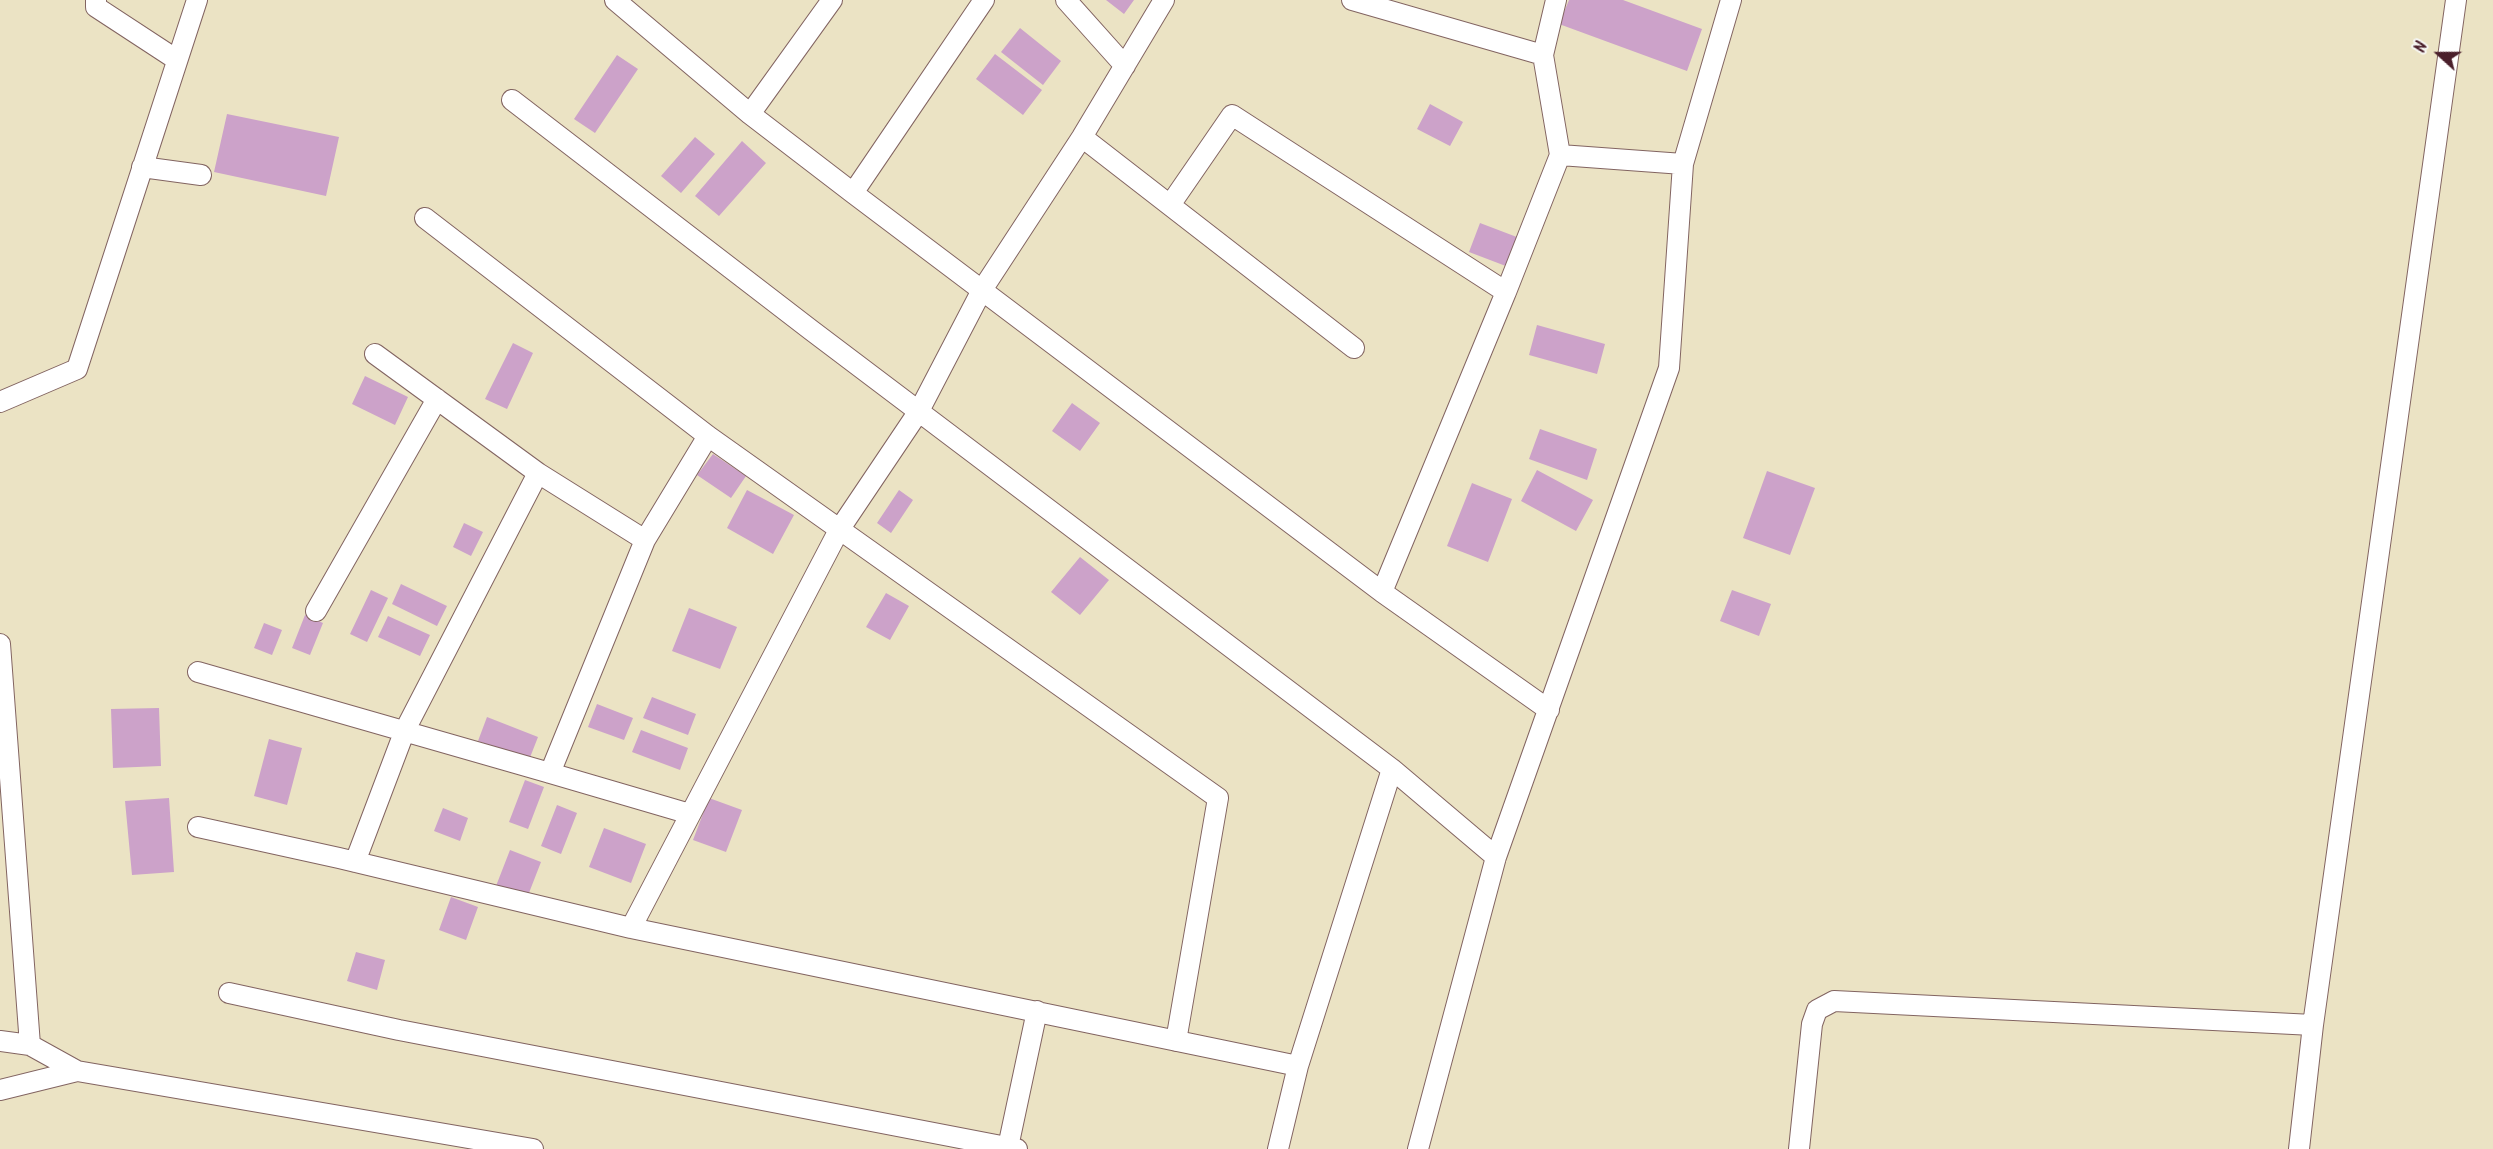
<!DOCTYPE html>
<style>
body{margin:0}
#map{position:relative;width:2493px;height:1149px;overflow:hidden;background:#ebe3c4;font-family:Kalam,sans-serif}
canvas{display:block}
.north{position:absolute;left:2409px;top:24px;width:60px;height:60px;-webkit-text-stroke:4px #f6f6f2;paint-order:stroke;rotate:291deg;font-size:16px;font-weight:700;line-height:24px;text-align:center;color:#4a1f2b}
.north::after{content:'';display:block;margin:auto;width:21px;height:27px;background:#4a1f2b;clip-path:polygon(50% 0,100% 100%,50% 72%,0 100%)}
</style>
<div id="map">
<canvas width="2493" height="1149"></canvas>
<div class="north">N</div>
</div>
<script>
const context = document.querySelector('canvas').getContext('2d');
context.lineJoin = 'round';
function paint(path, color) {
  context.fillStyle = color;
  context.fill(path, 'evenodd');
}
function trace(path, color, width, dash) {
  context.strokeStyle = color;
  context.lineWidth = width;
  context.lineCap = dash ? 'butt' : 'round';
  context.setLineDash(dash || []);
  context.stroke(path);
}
const building = new Path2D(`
 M1106,0H1134L1124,14Z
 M1569,0H1623L1702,29L1687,71L1559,24Z
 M1020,28L1061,61L1043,85L1001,52Z
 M995,54L1042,90L1023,115L976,79Z
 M617,55L638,69L595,133L574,119Z
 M1430,104L1463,122L1450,146L1417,129Z
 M227,114L339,137L326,196L214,172Z
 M695,137L715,154L681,193L661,176Z
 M742,141L766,163L719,216L695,196Z
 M1480,223L1522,239L1511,268L1469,252Z
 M1537,325L1605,344L1597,374L1529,355Z
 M513,343L533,353L507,409L485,399Z
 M365,376L408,397L395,425L352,404Z
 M1072,403L1100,423L1080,451L1052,431Z
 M1540,429L1597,449L1587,480L1529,459Z
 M713,454L746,476L731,498L697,475Z
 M1537,470L1593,500L1576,531L1521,501Z
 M1767,471L1815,488L1790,555L1743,538Z
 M1472,483L1512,499L1488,562L1447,546Z
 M747,490L794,515L773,554L727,528Z
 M899,490L913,500L891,533L877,523Z
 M464,523L483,532L471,556L453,547Z
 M1080,557L1109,580L1080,615L1051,592Z
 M401,584L447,606L437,626L392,604Z
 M371,590L388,598L367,642L350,634Z
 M1732,590L1771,604L1759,636L1720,621Z
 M886,593L909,606L890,640L866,627Z
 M689,608L737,627L720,669L672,651Z
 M305,615L323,623L310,655L292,648Z
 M388,616L430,635L420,656L378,637Z
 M264,623L282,630L272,655L254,648Z
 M652,697L696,714L688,735L643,718Z
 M597,704L633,718L624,740L588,727Z
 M159,708L161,766L113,768L111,709Z
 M487,717L538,737L529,760L478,741Z
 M641,730L688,748L680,770L632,752Z
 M269,739L302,748L287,805L254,796Z
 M525,780L544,787L528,829L509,822Z
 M169,798L174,872L132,875L125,801Z
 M709,798L742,810L726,852L693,840Z
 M557,805L577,813L561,854L541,846Z
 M443,808L468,818L460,841L434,831Z
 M604,828L646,844L631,883L589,867Z
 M510,850L541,862L527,898L496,886Z
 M451,897L478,907L466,940L439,930Z
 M356,952L385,960L377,990L347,981Z`);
const lane = new Path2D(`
 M96,0V7L177,60
 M615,0L750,114L853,193L1382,592L1549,710
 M1066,0L1125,66
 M1352,0L1543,55L1560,155L1683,164L1669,368L1496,857L1418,1149
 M1543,55L1556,0
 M512,100L811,330L1392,769L1496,857
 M750,114L832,0
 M1082,137L1354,348
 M1683,164L1731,0
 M142,167L201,175
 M853,193L984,0
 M1170,205L1232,115L1506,292L1560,155
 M425,218L708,436L1218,798L1176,1041
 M0,402L77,369L197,0
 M538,473L645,540L550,773L690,814
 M645,540L708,436
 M1382,592L1506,292
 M316,611L437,399
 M0,644L30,1045
 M198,672L550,773
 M198,827L339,858L631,928L1298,1066
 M355,862L405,730L538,473L375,354
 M631,928L839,530L919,411L982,290L1082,137L1164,0
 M229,993L399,1030L1017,1149
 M0,1041L30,1045L77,1071
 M0,1090L77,1071L533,1149
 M1008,1147L1037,1011
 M1278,1149L1298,1066L1392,769
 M1799,1149L1812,1024L1817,1010L1834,1001L2313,1025
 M2299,1149L2313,1025L2456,0`);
paint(building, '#cca2c9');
trace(lane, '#826461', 22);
trace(lane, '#fff', 20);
</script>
